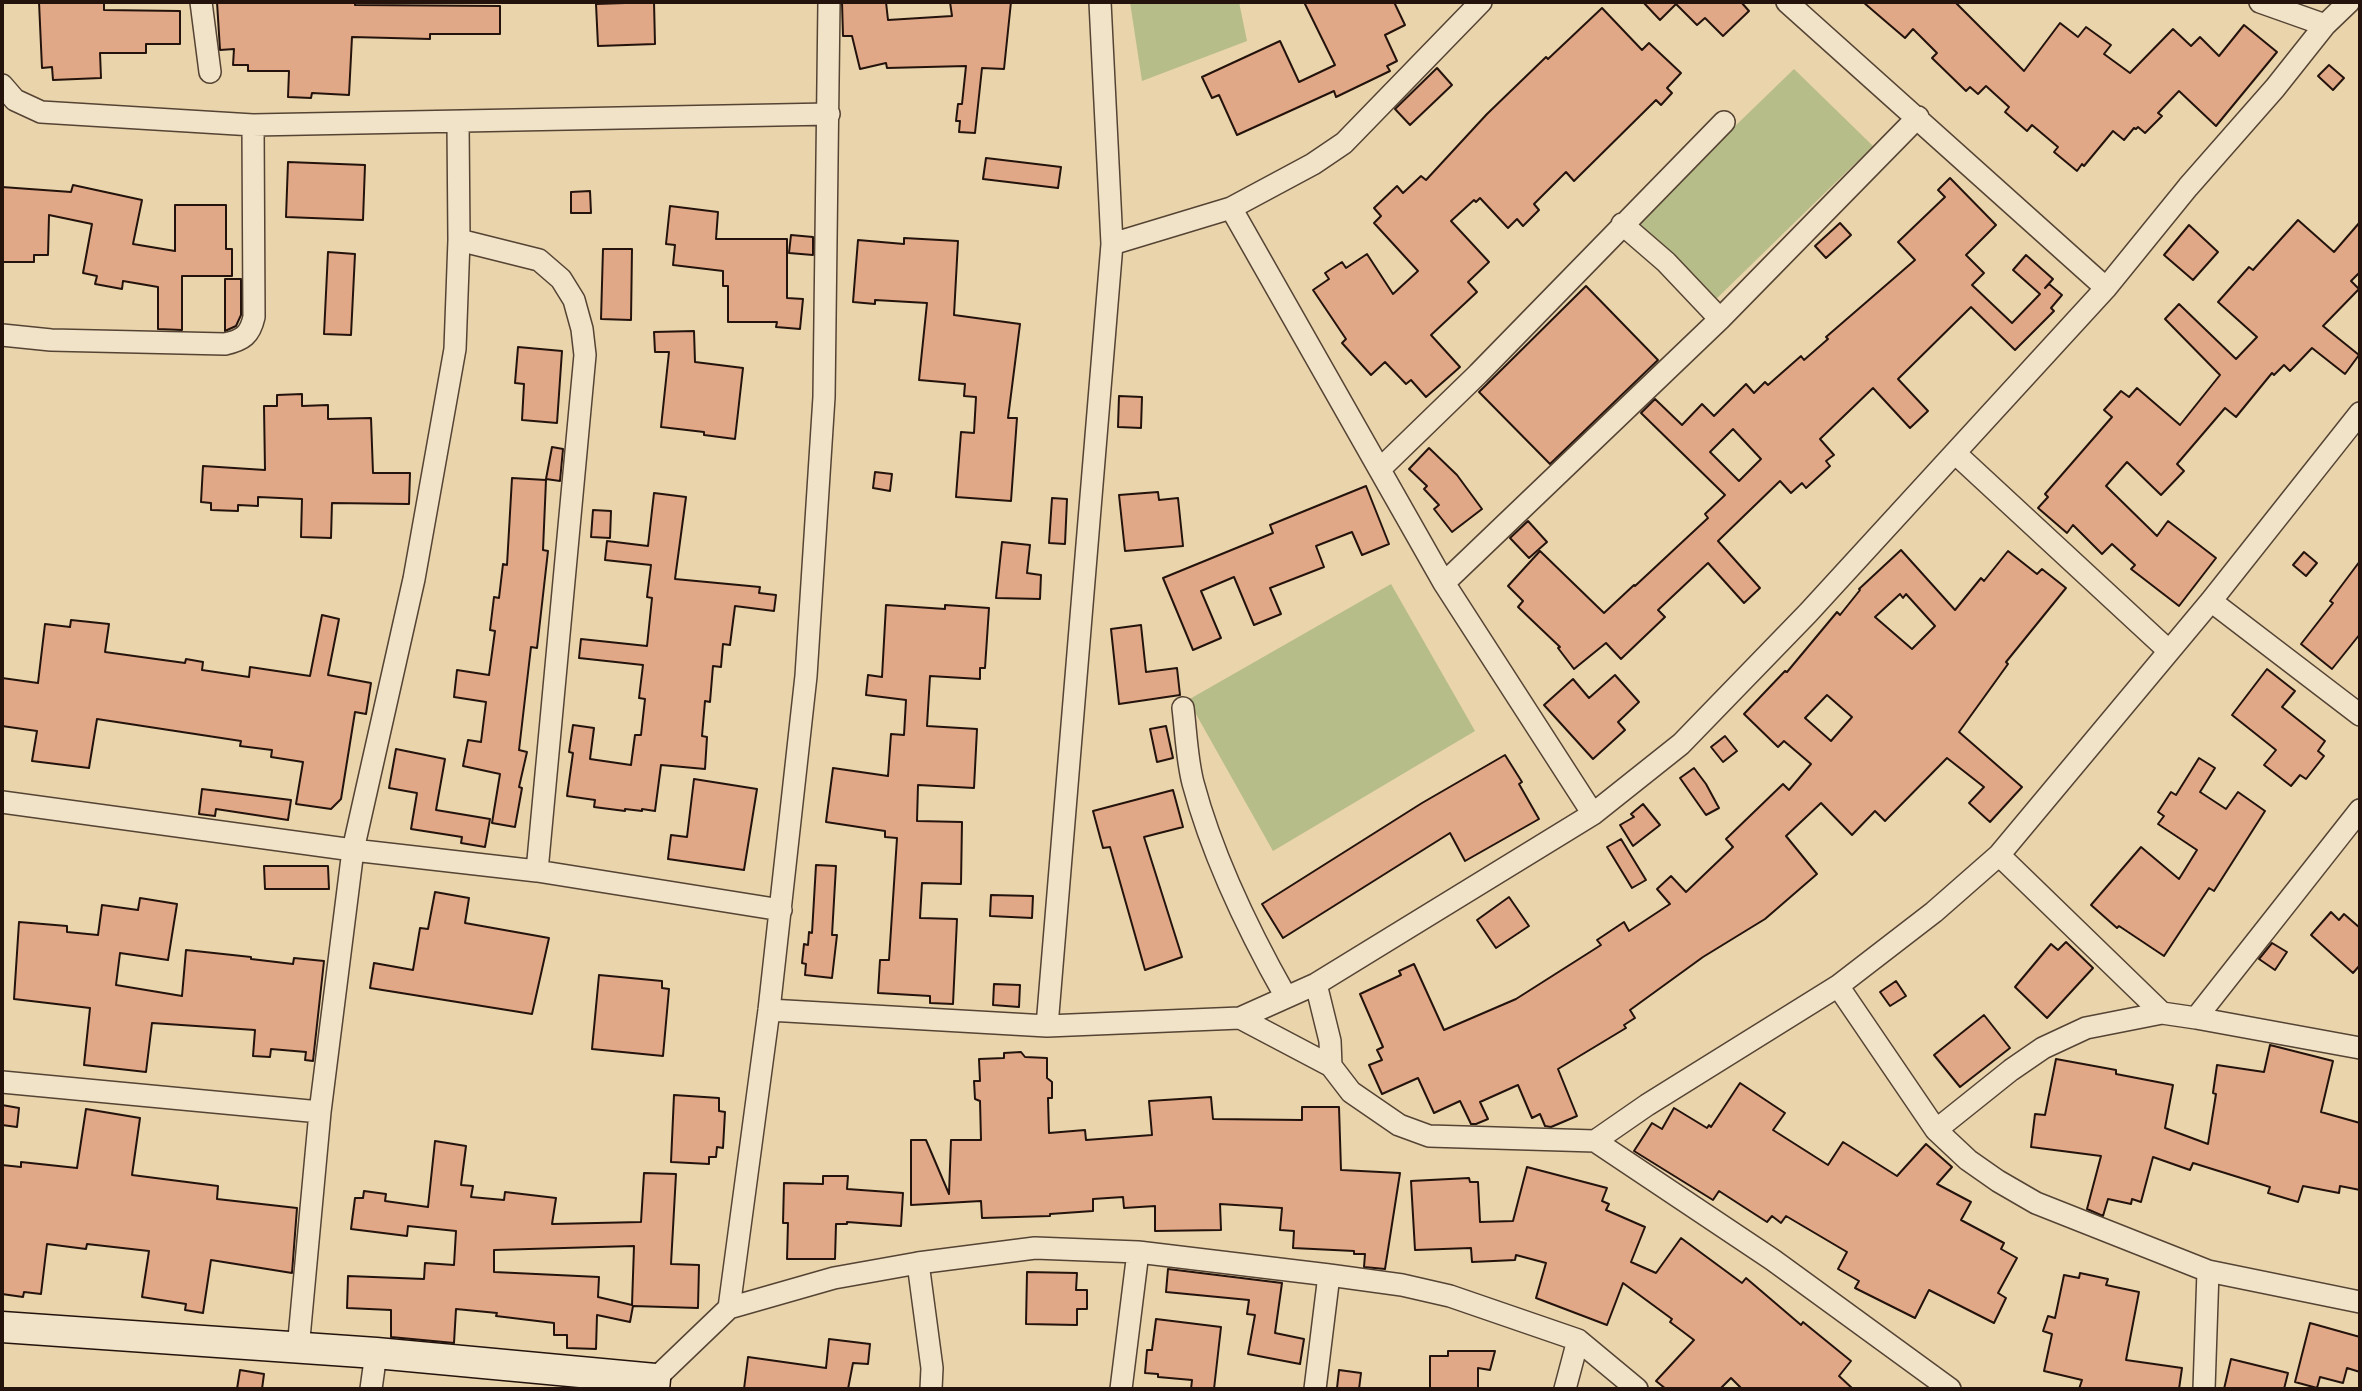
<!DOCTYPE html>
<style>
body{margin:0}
#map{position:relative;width:2362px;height:1391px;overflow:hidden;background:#e9d4ab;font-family:"Old Standard TT",serif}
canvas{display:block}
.frame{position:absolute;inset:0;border:4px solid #24130c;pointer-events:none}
</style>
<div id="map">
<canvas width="2362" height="1391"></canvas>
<div class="frame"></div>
</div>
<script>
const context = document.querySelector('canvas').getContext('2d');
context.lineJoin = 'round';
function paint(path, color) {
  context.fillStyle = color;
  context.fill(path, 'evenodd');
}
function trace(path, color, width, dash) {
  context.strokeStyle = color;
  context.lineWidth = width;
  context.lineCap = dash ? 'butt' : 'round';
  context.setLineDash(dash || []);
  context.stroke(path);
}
const green = new Path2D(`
 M1130,2H1239L1247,41L1142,81Z
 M1794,69L1873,146L1710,305L1634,224Z
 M1391,584L1475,731L1273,851L1188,700Z`);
const building = new Path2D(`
 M39,2H104V10L180,11V44H146V53H100L101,78L53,80L52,67L42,68Z
 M217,2H355V5L500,6V34H430V39L352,37L349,95L312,93L311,98L288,97L289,71H248V65H233L234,49L220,50Z
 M654,2L655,44L598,46L596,4Z
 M842,2H886L888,20L952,16L950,2H1011L1004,69L982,68L975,133L959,132L960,121H956L958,104H962L966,66L887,68L886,63L860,69L852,36H843Z
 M1304,2H1394L1405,25L1385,35L1397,61L1387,66L1390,71L1336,97L1334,91L1237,135L1219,95L1212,98L1202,77L1280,41L1299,82L1335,65Z
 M1643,2H1741L1749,11L1723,36L1705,18L1697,25L1676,4L1660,20Z
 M1863,2H1955L2024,71L2060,23L2078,37L2086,27L2111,45L2104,54L2130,73L2173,29L2191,46L2200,37L2219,56L2244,25L2277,52L2216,126L2179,91L2158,113L2162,116L2145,133L2138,127L2136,129L2134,128L2124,140L2113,131L2084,166L2082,164L2077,171L2054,152L2058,147L2032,125L2027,131L2005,112L2009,107L1986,86L1978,94L1970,87L1966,91L1932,58L1937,53L1913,29L1905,38Z
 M1602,8L1642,50L1649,43L1681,73L1667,88L1672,93L1661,105L1656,100L1574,181L1566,172L1534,204L1539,210L1523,226L1517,219L1508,228L1480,198L1476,202L1474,200L1451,221L1489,262L1468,282L1477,292L1431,335L1460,367L1426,397L1411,380L1406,384L1385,362L1371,375L1342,343L1346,339L1313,290L1329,279L1325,273L1342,262L1346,268L1367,254L1393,294L1418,271L1374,223L1381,216L1374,208L1397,186L1403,193L1421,176L1426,180L1487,114L1546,57L1548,59Z
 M2329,65L2344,78L2333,90L2318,76Z
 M1437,68L1452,85L1410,125L1395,109Z
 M986,158L1061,167L1058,188L983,179Z
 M288,162L365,165L363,220L286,217Z
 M1950,178L1996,225L1966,255L1984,273L1972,285L2012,323L2040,294L2013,270L2026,255L2053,279L2045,288L2049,284L2062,295L2051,308L2054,311L2015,350L1971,307L1898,379L1928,411L1910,428L1873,388L1820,439L1834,455L1826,461L1830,466L1806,488L1802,483L1791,493L1780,481L1718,541L1760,588L1744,603L1708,563L1658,610L1665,617L1621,659L1606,643L1574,669L1558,648L1560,647L1518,607L1523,601L1508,586L1540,551L1604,613L1634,585L1635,586L1708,518L1705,514L1725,495L1641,413L1655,399L1682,425L1702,404L1714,416L1746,384L1754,393L1765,382L1768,385L1801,356L1804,360L1828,339L1826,337L1915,260L1898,242L1945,197L1938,190ZM1733,429L1761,459L1739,481L1710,452Z
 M73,185L142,200L133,244L175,251V205H226V249H232V276H182V330L158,329V287L123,281L122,289L95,284L97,276L83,273L92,224L49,215L48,255H34V262H2V187L71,192Z
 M590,191L591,213H571V192Z
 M670,206L718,212L716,239H787V298L803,299L800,329L776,327L777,322H728V286H723V271L673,265L675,245L666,244Z
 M2298,220L2334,252L2360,222V272L2351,281L2359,289L2323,326L2359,355L2345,374L2312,348L2290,371L2284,365L2274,375L2272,373L2236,417L2225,408L2177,464L2184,471L2161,495L2127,462L2106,486L2157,536L2168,521L2216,558L2179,606L2131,569L2135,565L2112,544L2102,554L2073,525L2067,533L2038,508L2048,497L2045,494L2112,417L2104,410L2121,391L2129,397L2137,388L2180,425L2220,375L2165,319L2179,304L2236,359L2257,337L2218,302L2249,267L2253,270Z
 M1840,223L1851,235L1826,258L1815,246Z
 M2189,225L2218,252L2193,280L2164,255Z
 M791,235L813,237V255L789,253Z
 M904,238L958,241L954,315L1020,324L1008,418H1017L1011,501L956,497L961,432L974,433L976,397L964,396L965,384L919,380L927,303L875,300V304L853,302L858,240L904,244Z
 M603,249H632L631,320L601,319Z
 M328,252L355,254L351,335L324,334Z
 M225,279H241V315L236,326L225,331Z
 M1586,286L1658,360L1550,464L1479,392Z
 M694,331L695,362L743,368L735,439L704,435V432L661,427L669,352H655L654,332Z
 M518,347L562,351L557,423L522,420L524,384L515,383Z
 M302,394V406L328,405V419L371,418L373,473H410L409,504L332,503L331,538L301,537L302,499L258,497V506L238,505V511L211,510V503L201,502L203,466L265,470L264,406H277V395Z
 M1119,396L1142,397L1141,428L1118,427Z
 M552,447L563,449L560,481L546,479Z
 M1429,448L1457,475L1482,509L1452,532L1434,509L1439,505L1424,489L1427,486L1409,469Z
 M875,472L892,474L890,491L873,488Z
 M512,478L546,480L543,550L548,551L537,648L531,647L519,750L527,752L519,787L522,788L515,827L492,823L500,774L463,766L468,740L481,742L486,702L454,697L457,670L489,675L495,631L490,630L494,597L499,598L503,564L507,565Z
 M1366,486L1389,544L1362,555L1352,532L1316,546L1324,567L1270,588L1281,614L1254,625L1234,577L1201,591L1221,638L1193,650L1163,578L1273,533L1270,525Z
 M1158,492L1159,500L1178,498L1183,546L1125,551L1119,495Z
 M654,493L686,497L675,579L760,587L759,593L776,595L774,611L735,606L730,645L723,644L721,667L713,666L710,702L705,701L702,736L707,737L705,769L661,765L655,811L642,809V811L625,809V811L594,807L595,800L567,796L573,753L569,752L573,725L594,728L590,759L631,765L635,735H641L645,699L639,698L643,665L579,658L581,639L647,646L652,598L647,597L651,565L605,560L607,541L648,546Z
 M1052,498L1067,499L1065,544L1049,543Z
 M593,510L611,511L610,538L591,537Z
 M1528,521L1547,542L1529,558L1510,538Z
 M1002,542L1030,545L1027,573L1041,575L1040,599L996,598Z
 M1901,550L1955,610L1981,578L1984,581L2008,551L2037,574L2042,569L2066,588L2006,662L2008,664L1959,732L2022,787L1990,822L1969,803L1984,787L1947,758L1885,821L1875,811L1852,835L1821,803L1786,836L1817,874L1765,919L1703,957L1630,1010L1635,1018L1624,1025L1626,1028L1558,1069L1577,1116L1551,1127L1545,1126L1540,1114L1532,1118L1518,1085L1480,1102L1488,1119L1476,1124H1471L1460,1101L1434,1113L1418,1078L1382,1094L1369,1065L1382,1060L1377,1050L1383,1047L1360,994L1401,975L1399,971L1414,964L1444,1030L1516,999L1601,945L1597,940L1624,922L1629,931L1670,904L1657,889L1671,876L1686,892L1733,847L1726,839L1783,784L1789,790L1811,764L1784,741L1778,747L1744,714L1785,671L1787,672L1837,612L1840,615L1860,590L1859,589ZM1900,594L1903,598L1906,594L1935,626L1912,649L1875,617ZM1827,695L1852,717L1831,741L1805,718Z
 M2304,552L2317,563L2306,576L2293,565Z
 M2360,561V634L2332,669L2301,644L2333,603L2330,601Z
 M886,605L945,609V605L989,608L985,668H980V679L930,676L927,726L977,729L974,788L918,785L917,821L962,822L961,884L922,883L920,918L957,919L953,1004L930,1003V996L878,993L880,960H889L897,838L885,837V831L826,822L833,768L888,776L891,734L904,735L906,700L866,695L868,675L882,677Z
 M322,615L339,619L328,675L371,683L366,714L355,712L341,799L331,809L296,804L303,762L271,757L272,750L240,746L241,741L97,719L89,768L32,761L37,731L2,726V678L38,683L45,624L70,627L71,620L109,624L105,652L185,663L186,659L203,662L202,670L249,677L250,667L310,676Z
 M1141,625L1146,672L1177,668L1180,695L1119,704L1111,629Z
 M2267,669L2295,691L2282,707L2325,741L2318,751L2324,756L2306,779L2300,775L2291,786L2264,765L2276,750L2232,715Z
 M1615,675L1639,702L1618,722L1625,730L1593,759L1544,705L1573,679L1589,698Z
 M1166,726L1173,758L1157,762L1150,729Z
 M1725,736L1737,751L1723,762L1711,747Z
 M396,749L445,759L436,810L490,819L485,847L461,843L462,837L411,829L417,793L389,788Z
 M1505,755L1522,782L1519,784L1539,819L1465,861L1450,833L1283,938L1262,904L1422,803Z
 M2199,758L2215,768L2200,792L2226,809L2238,792L2265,811L2214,891L2209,888L2164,956L2119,926L2117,928L2091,905L2141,847L2179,879L2197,850L2158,824L2164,816L2158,812L2171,792L2176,795Z
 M1694,768L1706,784L1719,808L1706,815L1680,778Z
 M694,779L757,789L744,870L668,859L671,835L687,837Z
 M202,789L291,800L288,820L216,809L215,816L199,814Z
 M1173,790L1183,827L1144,837L1182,957L1145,970L1110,847L1103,848L1093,811Z
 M1643,804L1660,825L1633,846L1620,825L1634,817L1631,814Z
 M1621,839L1646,880L1632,888L1607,847Z
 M816,865L836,866L832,935H837L832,978L805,975L806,964L802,963L804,944L808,945L809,932L812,933Z
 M264,866H328L329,889H265Z
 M435,892L469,898L465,923L549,938L532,1014L370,988L374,963L413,970L420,928L428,929Z
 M991,895L1033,896L1032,918L990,916Z
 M1509,897L1529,926L1496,948L1477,920Z
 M140,898L177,904L168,960L120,953L116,985L182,996L186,950L251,957V959L293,964L294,958L324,961L313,1061L305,1060L306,1052L271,1049L270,1057L253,1056L255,1030L152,1023L146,1072L84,1065L90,1008L14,999L19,922L67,926V932L98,935L102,905L138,910Z
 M2331,912L2339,920L2344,914L2360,928V965L2353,973L2311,935Z
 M2066,942L2093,968L2047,1018L2015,987L2051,944L2058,950Z
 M2272,943L2287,952L2275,970L2259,959Z
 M599,975L662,981V988L669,989L663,1056L592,1049Z
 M1896,981L1906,996L1890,1006L1880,992Z
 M994,984L1020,985L1019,1007L993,1005Z
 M1984,1015L2010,1048L1960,1087L1934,1055Z
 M2270,1045L2333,1061L2321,1112L2360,1123V1190L2340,1186L2339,1193L2303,1186L2298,1202L2268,1193L2270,1187L2193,1163L2190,1170L2153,1157L2141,1202L2132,1199L2131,1204L2108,1199L2103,1216L2087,1209L2101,1156L2031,1147L2035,1114L2045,1115L2056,1059L2116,1070V1074L2173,1085L2165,1128L2208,1144L2216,1094L2213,1093L2217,1065L2264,1072Z
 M1021,1052L1025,1057L1047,1058V1078L1052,1082V1098H1048L1049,1133L1085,1130L1086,1140L1152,1135L1149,1101L1211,1097L1213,1119L1302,1120V1107H1339L1341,1170L1400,1173L1385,1269L1364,1267L1365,1254H1354V1251L1293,1248L1294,1231L1280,1230L1282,1208L1220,1204L1221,1230L1155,1231V1206L1124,1208L1123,1197L1093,1199V1211L1050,1214V1216L982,1218L981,1201L911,1205V1140H926L949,1194L951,1140H981L980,1101L975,1099L974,1081H980L979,1059L1004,1058V1053Z
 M1740,1083L1785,1113L1773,1130L1828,1165L1843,1142L1897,1176L1926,1144L1952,1167L1937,1184L1971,1202L1961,1220L2004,1243L2001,1249L2017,1258L1998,1293L2006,1298L1994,1323L1929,1290L1915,1318L1855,1288L1859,1281L1838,1269L1847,1252L1786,1216L1781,1223L1772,1216L1767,1222L1719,1191L1713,1200L1634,1151L1652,1123L1662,1129L1674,1108L1707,1128L1709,1125L1711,1127Z
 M674,1095L719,1098V1111L725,1112L723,1148L717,1147L716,1157H709V1164L671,1162Z
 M2,1105L19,1108L17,1127L2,1125Z
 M86,1109L140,1118L132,1175L218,1186L217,1199L297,1208L292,1273L211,1260L203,1313L185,1310L186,1304L142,1297L149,1251L87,1244L86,1249L47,1244L41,1294L24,1292L23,1297L2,1294V1165L21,1167V1162L77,1168Z
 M435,1141L466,1146L461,1185L473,1186L471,1197L504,1200L505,1192L556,1198L552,1224L641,1222L644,1173L676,1174L671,1264L699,1265L698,1308L633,1306L630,1322L597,1315L596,1349L567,1348V1335H554V1323L496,1316L497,1313L456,1309L454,1343L391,1337V1310L347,1308L348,1276L424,1279L425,1263L454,1265L456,1231L408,1226L407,1236L351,1229L355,1198H363L364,1191L386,1194L385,1201L428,1207ZM634,1246L632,1305L598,1297L599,1277L494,1272V1250Z
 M1527,1167L1607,1188L1602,1201L1609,1204L1606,1210L1645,1227L1631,1262L1656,1273L1681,1238L1742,1283L1746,1278L1801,1325L1803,1322L1851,1361L1839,1376L1853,1389H1742L1731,1378L1720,1389H1666L1656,1381L1694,1340L1670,1322L1672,1319L1623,1283L1607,1325L1536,1298L1546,1263L1516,1255L1515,1260L1472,1262L1471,1248L1415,1250L1411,1181L1469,1178L1470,1182H1478L1480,1222L1513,1221Z
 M823,1176H848L847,1189L903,1193L901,1226L847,1222V1224H836L835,1259H787L788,1223H783L784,1183L823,1184Z
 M1168,1269L1282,1283L1275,1333L1304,1339L1300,1364L1248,1354L1255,1315L1247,1314L1249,1300L1166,1292Z
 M1027,1272L1077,1273L1076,1290H1087V1309H1077V1325L1026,1324Z
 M2080,1273L2108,1279L2106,1285L2139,1292L2126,1360L2182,1368L2179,1389H2079L2082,1380L2044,1371L2052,1334L2043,1331L2048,1316L2055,1318L2064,1275L2079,1278Z
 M1156,1319L1221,1327L1214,1389H1191L1192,1380L1158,1377V1374L1145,1373L1147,1350H1152Z
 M2310,1323L2360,1337V1372L2347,1368L2343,1383L2320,1377L2317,1388L2295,1382Z
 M829,1339L870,1344L868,1364L853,1363L848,1389H744L748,1357L826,1368Z
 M1448,1351H1495L1490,1370L1478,1368V1389H1430V1356H1448Z
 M2231,1359L2288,1373L2284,1389H2224Z
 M240,1370L264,1374L262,1389H237Z
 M1339,1370L1361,1373L1359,1389L1337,1388Z`);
const street = new Path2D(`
 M201,2L210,72
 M1787,2L2106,288
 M2260,2L2325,25
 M2,85L15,100L41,112L253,125L829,114
 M458,123L459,240L455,349L414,579L353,850L537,871L781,910
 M1231,208L1444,583L1593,814
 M1622,224L1666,262L1720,319
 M459,240L539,260L561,279L574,300L582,329L585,355L537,871
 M1112,244L1231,208L1313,164L1344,143L1481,2
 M2,335L51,340L225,344C243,340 250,335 254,317L253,125
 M1955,453L2169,651
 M1380,469L1478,374L1724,122
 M1444,583L1720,319L1918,117
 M2211,601L2360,715
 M1183,708C1186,733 1187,760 1193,783C1213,858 1248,930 1286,997
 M2,802L353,850L320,1112L298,1349
 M1999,855L2162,1013
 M1316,984L1330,1041L1331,1066
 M1838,986L1936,1130L2011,1070L2043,1048L2086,1028L2162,1013L2196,1018L2360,810
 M769,1010L1047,1026L1240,1018L1316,984L1593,814L1681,744L1808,613L2106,288L2188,187L2275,88L2325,25L2349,2
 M1240,1018L1331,1066L1351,1092L1399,1125L1429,1136L1595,1141L1647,1105L1838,986L1934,912L1999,855L2211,601L2360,413
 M2196,1018L2360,1048
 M1047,1026L1112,244L1100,2
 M2,1082L320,1112
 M1936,1130L1968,1160L1998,1181L2036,1203L2208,1271L2360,1302
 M1595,1141L1773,1260L1950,1389
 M918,1263L932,1368L931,1389
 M729,1308L769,1010L806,676L824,397L829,2
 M655,1379L729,1308L834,1278L918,1263L1035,1248L1138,1252L1329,1275L1402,1285L1450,1296L1578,1340L1637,1389
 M371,1389L376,1353
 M1121,1389L1138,1252
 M1315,1389L1329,1275
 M1565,1389L1578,1340
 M2204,1389L2208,1271`);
const secondary = new Path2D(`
 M2,1327L376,1353L655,1379L654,1389`);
paint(green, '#b7bd88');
paint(building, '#e0a886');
trace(building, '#24130c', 2);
trace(street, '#554334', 24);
trace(secondary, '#24130c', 33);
trace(street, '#f1e3c8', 21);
trace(secondary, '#f1e3c8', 30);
</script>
